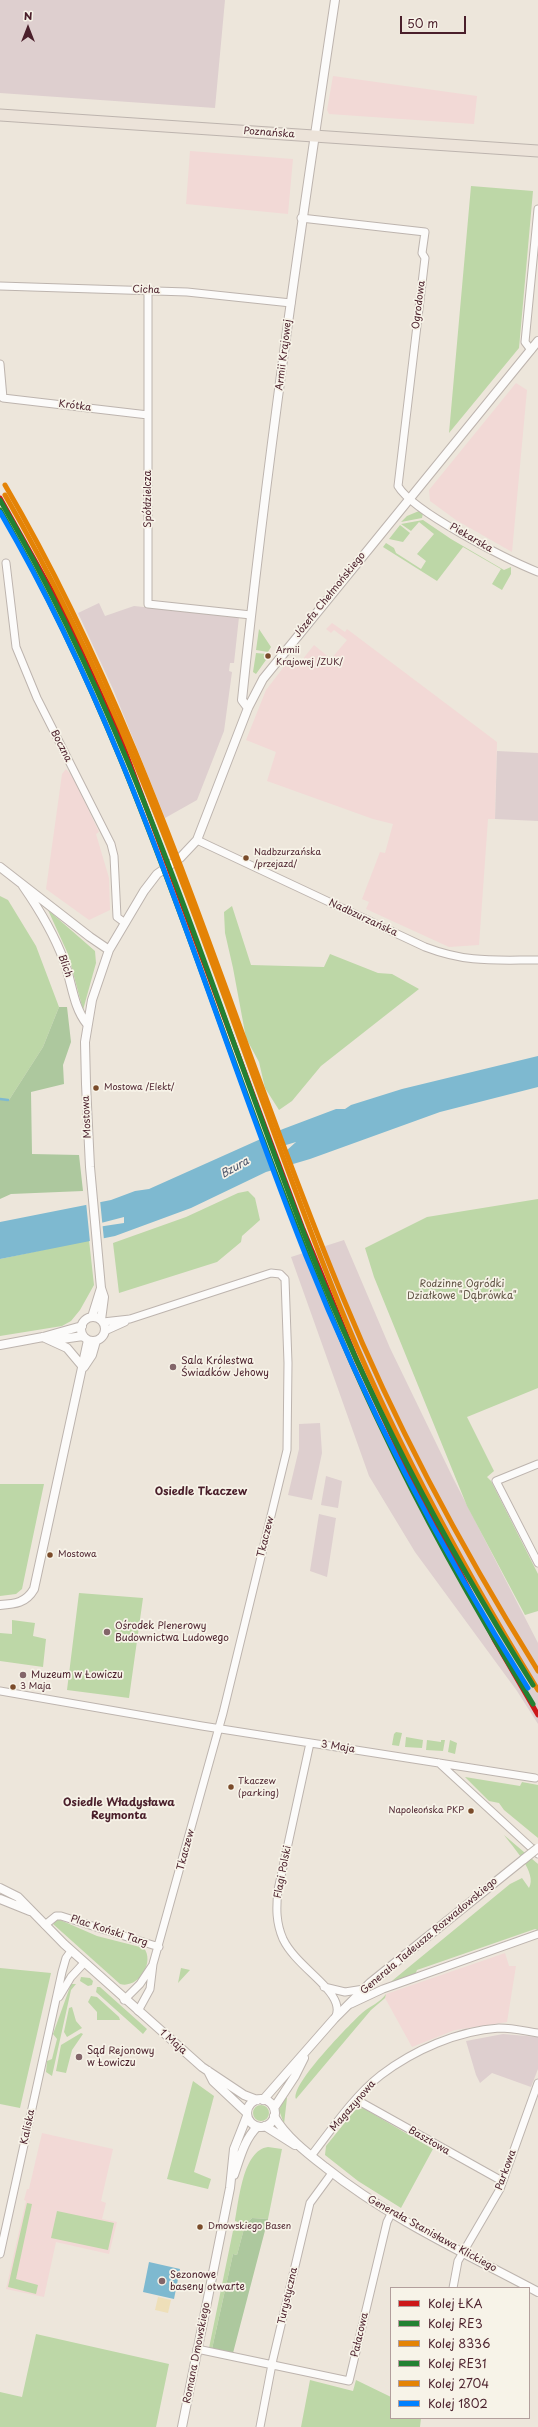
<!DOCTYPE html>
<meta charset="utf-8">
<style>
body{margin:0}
#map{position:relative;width:538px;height:2427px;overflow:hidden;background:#ede6db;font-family:"Playpen Sans",sans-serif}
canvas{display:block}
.legend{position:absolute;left:390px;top:2287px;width:140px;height:132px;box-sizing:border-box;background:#f7f3e8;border:1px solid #b29e9c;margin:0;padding:5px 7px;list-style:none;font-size:12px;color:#4a1f2b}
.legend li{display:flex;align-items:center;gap:8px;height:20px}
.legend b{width:20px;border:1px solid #b29e9c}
.north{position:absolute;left:8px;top:8px;width:40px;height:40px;-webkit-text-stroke:3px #f7f3e8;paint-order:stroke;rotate:0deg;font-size:11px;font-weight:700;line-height:16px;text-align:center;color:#4a1f2b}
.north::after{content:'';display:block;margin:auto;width:14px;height:18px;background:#4a1f2b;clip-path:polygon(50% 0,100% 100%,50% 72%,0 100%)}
.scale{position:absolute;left:400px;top:16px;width:66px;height:18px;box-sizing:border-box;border:2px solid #4a1f2b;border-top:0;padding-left:5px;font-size:12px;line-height:14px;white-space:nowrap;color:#4a1f2b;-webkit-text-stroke:3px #f7f3e8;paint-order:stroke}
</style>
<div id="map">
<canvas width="538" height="2427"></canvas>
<ul class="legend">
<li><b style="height:5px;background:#cc1719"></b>Kolej ŁKA</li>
<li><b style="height:5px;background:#238132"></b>Kolej RE3</li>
<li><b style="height:5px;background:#e48306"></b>Kolej 8336</li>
<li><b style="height:5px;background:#238132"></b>Kolej RE31</li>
<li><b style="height:5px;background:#e48306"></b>Kolej 2704</li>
<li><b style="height:5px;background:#0080ff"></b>Kolej 1802</li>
</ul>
<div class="north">N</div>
<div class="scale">50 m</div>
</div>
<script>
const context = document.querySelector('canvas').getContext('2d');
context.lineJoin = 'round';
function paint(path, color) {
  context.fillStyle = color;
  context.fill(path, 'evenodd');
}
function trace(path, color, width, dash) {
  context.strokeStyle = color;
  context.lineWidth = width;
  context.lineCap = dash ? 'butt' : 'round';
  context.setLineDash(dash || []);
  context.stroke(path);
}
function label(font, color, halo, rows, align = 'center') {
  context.font = font + ' "Playpen Sans",sans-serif';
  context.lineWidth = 3.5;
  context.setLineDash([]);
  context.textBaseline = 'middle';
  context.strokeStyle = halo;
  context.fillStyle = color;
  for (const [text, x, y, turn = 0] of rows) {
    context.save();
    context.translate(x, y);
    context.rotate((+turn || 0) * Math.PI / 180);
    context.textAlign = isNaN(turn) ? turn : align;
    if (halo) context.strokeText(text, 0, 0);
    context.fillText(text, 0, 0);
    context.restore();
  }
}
const built = new Path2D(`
 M333,76L477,96L474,124L329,114L327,110Z
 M190,151L293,159L288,214L186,204Z
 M516,383L527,390L512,552L456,520L430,501L429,490Z
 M332,623L345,632L347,629L497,742L495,819H488L479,945L449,947L366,909L369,902L362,899L380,852L385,853L393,824L373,819L267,781L276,752L246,740L266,690L283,668L289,663L292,667L299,659L302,660L314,645L331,659L347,640L334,630L331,633L326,629Z
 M66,769L73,777L99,832L96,834L109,878L110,910L89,920L46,889L62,774Z
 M505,1953L509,1966H516L507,2022L455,2030L412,2047L385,1998L386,1994Z
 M42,2133L113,2149L101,2201L106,2203L102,2219L117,2222L109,2254L56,2242L44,2297L6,2289L26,2201L24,2200L27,2189H29Z`);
const industrial = new Path2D(`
 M0,0H225L215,108L0,93Z
 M99,603L105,616L134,606L239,617L234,663H230L229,671L232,672L224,731L197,800L165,818L113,689L78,613Z
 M497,751L538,753V821L495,819Z
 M344,1240L390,1348L453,1478L538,1643V1724L517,1691L415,1552L369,1476L291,1257Z
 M320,1423L322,1453L312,1500L288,1495L299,1449V1424Z
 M326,1476L342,1481L338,1508L321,1505Z
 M319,1514L336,1518L327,1577L310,1571Z
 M503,2034L538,2037V2069L531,2087L492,2073L480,2083L476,2075L466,2041Z`);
const green = new Path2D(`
 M471,186L533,191L519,348L449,433Z
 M419,511L423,513L422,518L401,522L407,516Z
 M423,520L451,539L504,570L511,567V574L502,590L492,584L501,569L463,547L437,581L383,547L386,543L394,548L396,553L421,569L426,561L417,554L434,534L419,522L411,531L401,524Z
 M400,525L410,533L403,542L389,539Z
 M259,629L271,647L268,652L256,650Z
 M256,653L267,654L264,658L266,660L256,674L253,672Z
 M0,896L8,900L36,946L59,1007L43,1047L9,1100H0Z
 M232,906L251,965L324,967L330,954L378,973L392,974L419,989L321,1066L292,1101L279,1110L265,1088L259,1062L246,1038L233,968L225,933L224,912Z
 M48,910L95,951L96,963L83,1010L68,954Z
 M248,1191L255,1198L260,1220L242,1236L241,1242L217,1262L119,1293L113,1243L186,1217L238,1193Z
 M538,1199V1388L467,1417L494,1471L487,1477L491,1481L538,1574V1611L525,1615L467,1506L374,1277L365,1248L427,1217Z
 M89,1240L94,1285L80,1310L71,1321L62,1326L0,1336V1259Z
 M0,1484H44L22,1589L16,1594L0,1596Z
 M79,1593L143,1598L129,1698L67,1690Z
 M12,1620L35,1623L33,1636L46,1639L43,1667L0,1661V1633L12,1634Z
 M396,1732L402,1733L399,1746L392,1745L394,1734Z
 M406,1737L423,1740L422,1748L405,1747Z
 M427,1740L441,1742V1740H445L443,1751L426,1750Z
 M450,1740L457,1743L455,1754L448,1752Z
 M465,1777L520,1786L522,1782L538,1785V1838L504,1810L499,1803L489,1801Z
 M504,1835L538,1864V1930L535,1929L417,1970L415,1975L387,1985L510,1884L522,1878L529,1888C538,1873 512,1846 504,1835Z
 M58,1919L97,1936L144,1948C155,1963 138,1989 120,1984L53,1924Z
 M0,1968L51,1973L20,2108L0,2104Z
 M181,1968L190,1970L178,1983Z
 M81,1977L90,1978L93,1981L92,1985L88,1986L80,1981Z
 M71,1984H76L71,1990L52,2076L46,2072L47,2061L52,2059L57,2039L53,2034Z
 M97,1987H100L147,2029L143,2034L96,1992Z
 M386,1994L385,1998L371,2010L296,2099C290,2085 350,2024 362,2013C370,2006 380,2003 386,1994Z
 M91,1996L97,1997L119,2017L120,2020H97V2012L88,2002Z
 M72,2007L76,2021L82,2028L67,2037L64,2032L69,2008Z
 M81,2033L83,2034L72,2050L66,2073L56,2071L61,2045Z
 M193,2081L214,2096L194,2172L211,2179L208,2189L167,2179Z
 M285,2097L287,2098L284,2124L279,2110Z
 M253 2113a8 8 0 1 1 16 0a8 8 0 1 1-16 0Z
 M363,2108L433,2149L401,2208L358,2181L325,2155L326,2146L355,2110Z
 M268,2147L282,2149L268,2219L252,2218L245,2225L237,2255L233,2254L212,2349L209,2348L234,2226H237L238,2222L235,2221C239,2200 243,2150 268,2147Z
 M27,2203L32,2204L16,2279L38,2285L36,2294L8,2287Z
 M57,2211L114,2223L108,2250L51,2238Z
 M36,2334L169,2364L156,2427H0V2392L22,2397Z
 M310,2380L353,2391L356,2380L391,2397V2418H421L420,2427H301Z`);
const forest = new Path2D(`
 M59,1007H67L71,1042L63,1065L64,1084L31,1092L32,1154L79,1155L83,1191L11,1194L0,1199V1100H9L43,1047Z
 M252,2218L268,2219L233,2353L212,2349L233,2254L237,2255L245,2225Z`);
const sand = new Path2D(`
 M158,2297L171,2300L168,2313L155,2310Z`);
const water = new Path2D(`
 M538,1056V1087L440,1112L310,1159L266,1172L191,1208L115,1236L0,1259V1222L111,1200L135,1191L149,1189L283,1129L336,1109H345L351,1105L402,1089ZM296,1142L286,1151L270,1153L276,1148ZM124,1217V1223L91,1228L101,1223Z
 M149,2262L180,2269L174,2299L143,2292Z`);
const pier = new Path2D(`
 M277,1130L283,1148L277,1150L284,1149L290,1167L277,1171L264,1135Z
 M100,1200L104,1240L90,1242L86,1202Z`);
const stream = new Path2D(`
 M0,1099L8,1100`);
const minor = new Path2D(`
 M301,218L425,232L422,253L425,258L398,486C413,512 508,560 538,572
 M0,286L187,292L291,303
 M148,290V604L251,615
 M531,350L525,342L538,209
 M0,364L3,398L148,415
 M6,563L16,647L37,698L111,844L114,856L117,917L125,923
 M197,840L425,947C467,963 494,960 538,960
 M103,1322L130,1319L271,1273L280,1274L285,1279L288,1363L287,1450L223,1713L153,1964L150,1989L138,2011
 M105,1331L125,1322
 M538,1464L496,1481L538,1563
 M0,1691L202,1726L535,1778
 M310,1743L278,1890C276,1908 276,1923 283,1939C295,1964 329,1983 336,2003C338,2009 338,2013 335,2018
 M439,1763L538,1854
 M45,1925L56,1916H61L159,1947
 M324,1987L345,1992L364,1989
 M59,1997L71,1977L84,1963
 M124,2000L140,1984L152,1966
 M351,2004L383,1989L538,1934
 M357,2100L502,2181
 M311,2156C332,2129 354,2096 381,2075C414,2050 457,2031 499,2028C512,2028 525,2031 538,2033
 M0,2254L62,1972L66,1958L71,1951
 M453,2288L458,2261L500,2189L538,2083
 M197,2349L349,2381L387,2222L391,2214
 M260,2427L273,2359L310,2203L332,2173`);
const tertiary = new Path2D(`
 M248,708L242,700C266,466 300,233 335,0
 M0,867L90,937L109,950
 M23,886C39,909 54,934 64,961C72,982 73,1007 87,1024
 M92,1317L101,1288
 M81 1329a12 12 0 1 1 24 0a12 12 0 1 1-24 0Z
 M101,1320L104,1297L101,1288L90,1167L86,1084L85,1042L92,1000L109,950L144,891L157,874L180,858L197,840L248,708L263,679L538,341
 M43,1337L67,1348L83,1367
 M52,1338L62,1339L83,1336
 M0,1345L43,1337L82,1326
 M84,1367L92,1355L96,1341
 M0,1605C15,1604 26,1603 34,1589L88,1340
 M0,1888L18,1897L64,1944L202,2067L244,2095L257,2100
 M0,1899L30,1911
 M208,2071L213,2081L247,2113
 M247 2113a14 14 0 1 1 28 0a14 14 0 1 1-28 0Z
 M263,2100L334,2019L370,1983L524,1859
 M274,2108L295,2076L304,2058
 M274,2116C285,2136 307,2153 325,2167C390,2219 465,2253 538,2292
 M265,2126L295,2145
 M234,2175C240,2158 244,2140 257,2127
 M182,2427L230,2188L234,2149L247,2116`);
const primary = new Path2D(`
 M0,115L538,151`);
const tertiaryBridge = new Path2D(`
 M524,1859L538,1848`);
const rail1 = new Path2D(`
 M0,498L63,611L120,737L303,1229L357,1361L404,1462L495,1641L538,1715`);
const rail2 = new Path2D(`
 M0,510C120,718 190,948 275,1172C308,1258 341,1344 381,1427C426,1523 478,1614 533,1704`);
const rail3 = new Path2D(`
 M5,495C152,748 230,1033 339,1304C393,1438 462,1566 538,1690`);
const rail4 = new Path2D(`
 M0,500C137,734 212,997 310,1249C369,1402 446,1546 533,1685`);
const rail5 = new Path2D(`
 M5,485C155,741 231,1028 344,1300C397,1429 464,1552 538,1671`);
const rail6 = new Path2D(`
 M0,512C136,744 207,1007 306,1256C366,1407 441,1550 528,1688`);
const markers = [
 [268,656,3.5,"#7a4b2a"],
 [246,858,3.5,"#7a4b2a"],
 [96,1088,3.5,"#7a4b2a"],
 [173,1367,4,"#836569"],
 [50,1555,3.5,"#7a4b2a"],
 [107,1632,4,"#836569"],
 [23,1675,4,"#836569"],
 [13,1687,3.5,"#7a4b2a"],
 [231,1787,3.5,"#7a4b2a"],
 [471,1811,3.5,"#7a4b2a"],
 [79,2057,4,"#836569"],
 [200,2227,3.5,"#7a4b2a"],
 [162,2281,4,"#836569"]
];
const busNames = [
 ["Armii",276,651],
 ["Krajowej /ZUK/",276,663],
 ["Nadbzurzańska",254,853],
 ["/przejazd/",254,865],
 ["Mostowa /Elekt/",104,1088],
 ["Mostowa",58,1555],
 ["3 Maja",20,1687],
 ["Tkaczew",238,1782],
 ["(parking)",238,1794],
 ["Napoleońska PKP",464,1811,"right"],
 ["Dmowskiego Basen",208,2227]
];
const streetNames = [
 ["Poznańska",269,133,4],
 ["Cicha",146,290,2],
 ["Ogrodowa",419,305,-83],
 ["Armii Krajowej",284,355,-83],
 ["Krótka",75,406,7],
 ["Spółdzielcza",148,499,-90],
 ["Piekarska",471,538,30],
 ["Józefa Chełmońskiego",330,595,-51],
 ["Boczna",61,746,63],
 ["Nadbzurzańska",363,918,25],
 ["Blich",65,966,71],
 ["Mostowa",87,1117,-93],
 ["Tkaczew",266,1537,-76],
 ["3 Maja",338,1747,9],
 ["Tkaczew",186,1850,-75],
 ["Flagi Polski",283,1872,-79],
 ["Plac Koński Targ",109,1931,18],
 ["Generała Tadeusza Rozwadowskiego",429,1936,-40],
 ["1 Maja",173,2042,41],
 ["Magazynowa",353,2106,-49],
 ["Kaliska",28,2127,-78],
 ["Basztowa",429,2141,30],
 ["Parkowa",506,2170,-70],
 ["Generała Stanisława Klickiego",432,2234,29],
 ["Turystyczna",288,2296,-77],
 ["Pałacowa",360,2335,-77],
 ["Romana Dmowskiego",197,2353,-79]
];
const parkNames = [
 ["Rodzinne Ogródki",462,1284],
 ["Działkowe \"Dąbrówka\"",462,1296]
];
const poiNames = [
 ["Sala Królestwa",181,1361],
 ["Świadków Jehowy",181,1373],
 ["Ośrodek Plenerowy",115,1626],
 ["Budownictwa Ludowego",115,1638],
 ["Muzeum w Łowiczu",31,1675],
 ["Sąd Rejonowy",87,2051],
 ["w Łowiczu",87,2063],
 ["Sezonowe",170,2275],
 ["baseny otwarte",170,2287]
];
const waterNames = [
 ["Bzura",235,1168,-29]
];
const neighbourhoodNames = [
 ["Osiedle Tkaczew",201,1492],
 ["Osiedle Władysława",119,1803],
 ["Reymonta",119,1816]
];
paint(built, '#f2d9d6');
paint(industrial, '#decfcf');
paint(green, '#bdd7a7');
paint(forest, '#adc89e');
paint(sand, '#eedfb9');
paint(water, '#7eb9d0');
paint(pier, '#ede6db');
trace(stream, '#7eb9d0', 2.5);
trace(minor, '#bdb4ae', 9);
trace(tertiary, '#bdb4ae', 10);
trace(primary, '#bdb4ae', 13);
trace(minor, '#fcfbfa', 7);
trace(tertiary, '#fcfbfa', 8);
trace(primary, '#ece3d9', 11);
trace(tertiaryBridge, '#bdb4ae', 10, []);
trace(tertiaryBridge, '#fcfbfa', 8);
trace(rail1, '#cc1719', 5);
trace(rail2, '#238132', 5);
trace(rail3, '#e48306', 5);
trace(rail4, '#238132', 5);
trace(rail5, '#e48306', 5);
trace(rail6, '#0080ff', 5);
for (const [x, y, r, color] of markers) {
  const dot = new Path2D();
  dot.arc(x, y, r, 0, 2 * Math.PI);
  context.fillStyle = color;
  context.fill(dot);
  trace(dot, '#f7f3e8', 1.5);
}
label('9px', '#4a1f2b', '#f7f3e8', busNames, 'left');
label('10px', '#4a1f2b', '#f7f3e8', streetNames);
label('10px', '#605344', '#f7f3e8', parkNames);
label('10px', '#4a1f2b', '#f7f3e8', poiNames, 'left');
label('italic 11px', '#4c556b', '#f7f3e8', waterNames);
label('bold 11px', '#4a1f2b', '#f7f3e8', neighbourhoodNames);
</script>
